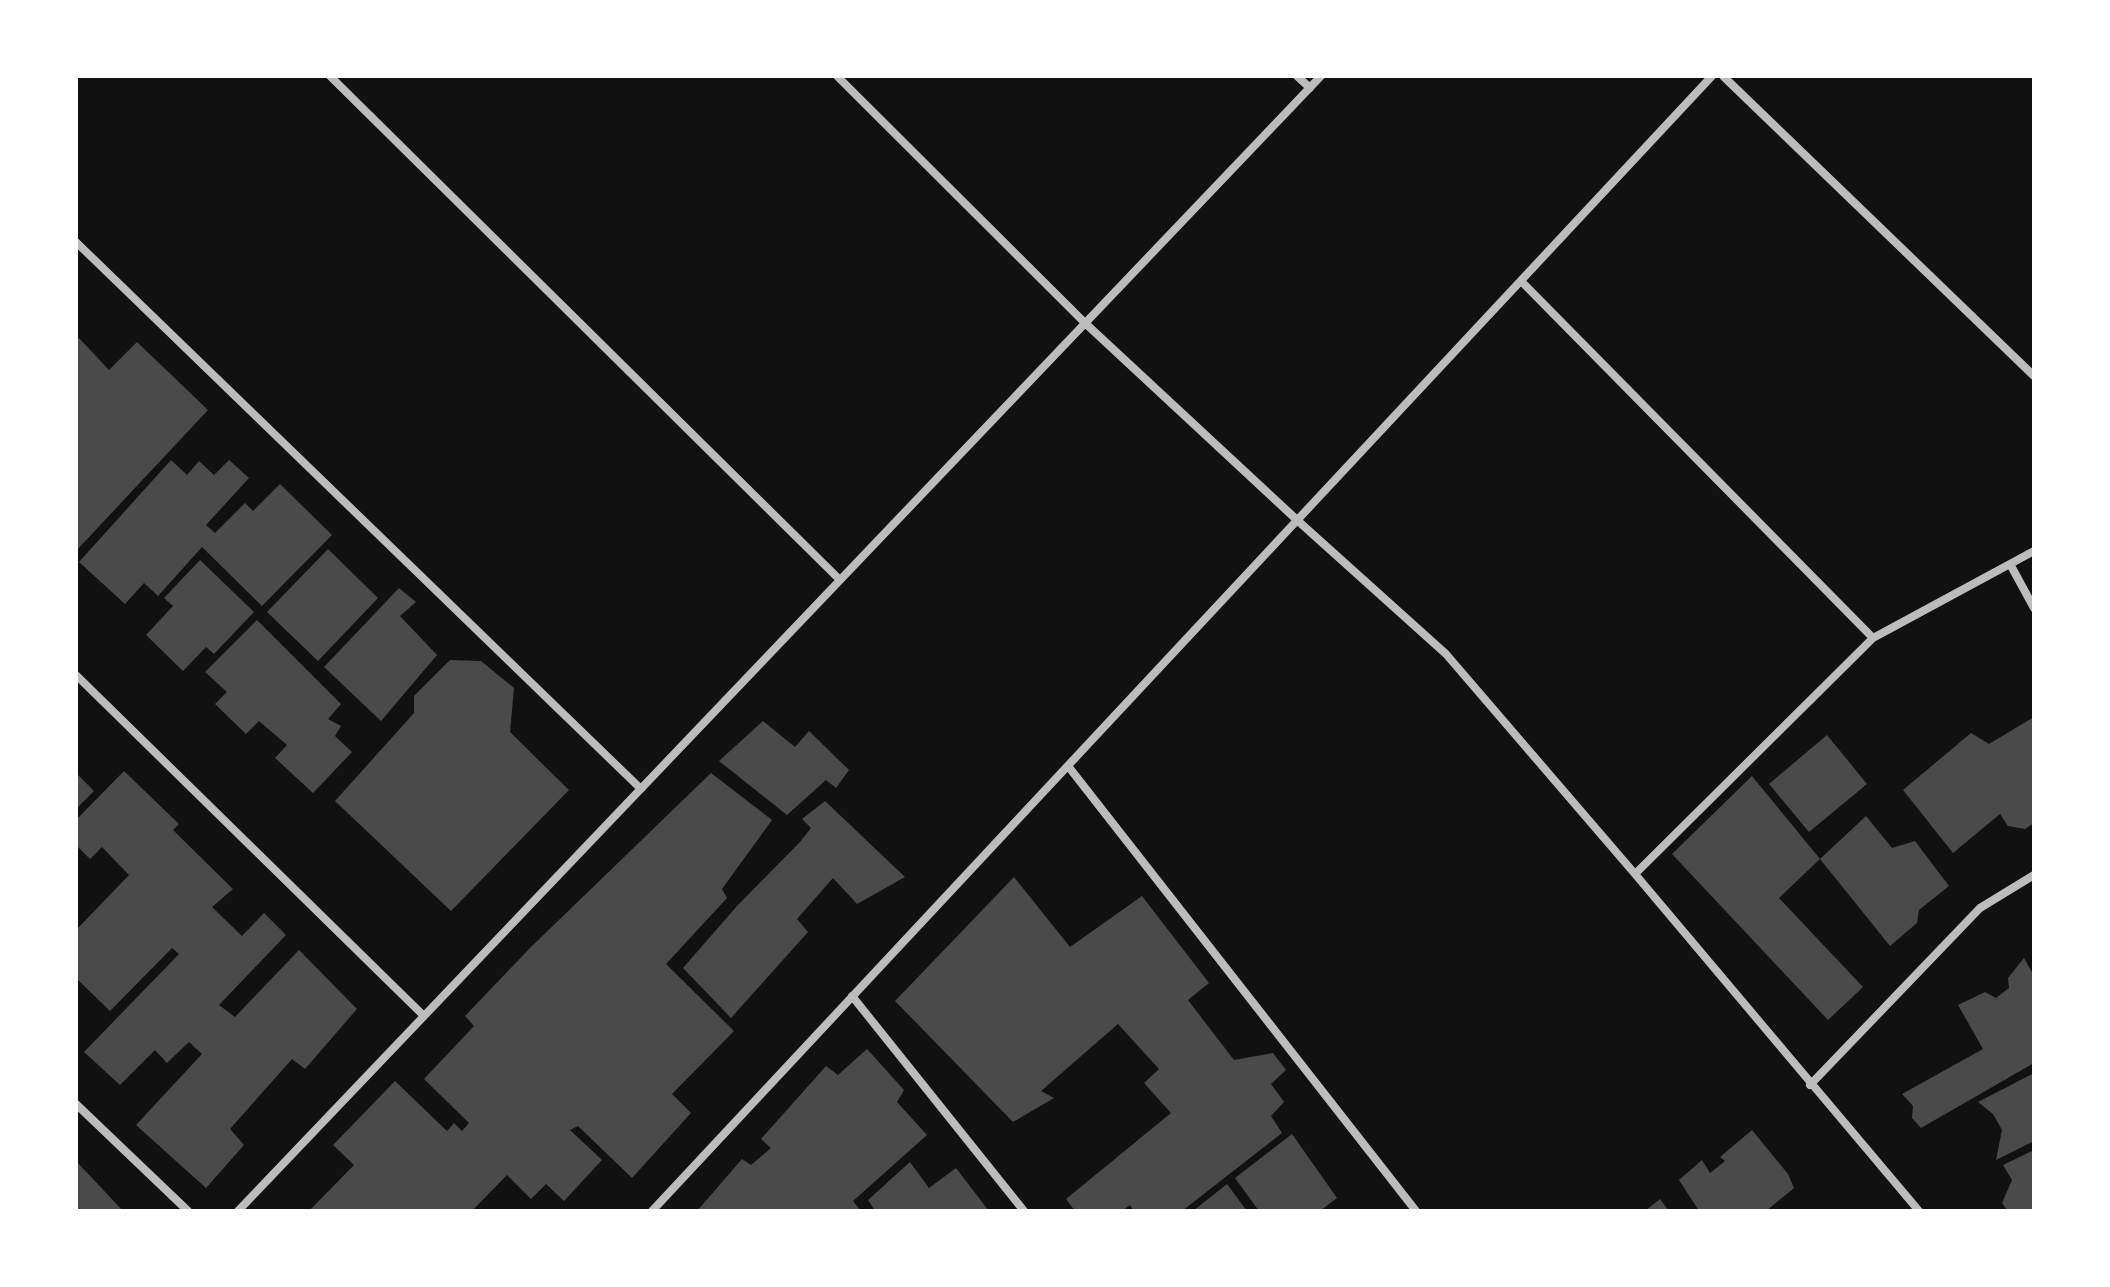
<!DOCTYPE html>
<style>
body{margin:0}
#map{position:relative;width:2110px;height:1287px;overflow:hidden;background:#111;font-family:"PT Sans Narrow",sans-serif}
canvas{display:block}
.frame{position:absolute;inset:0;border:78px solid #fff;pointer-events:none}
</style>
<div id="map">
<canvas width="2110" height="1287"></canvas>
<div class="frame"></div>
</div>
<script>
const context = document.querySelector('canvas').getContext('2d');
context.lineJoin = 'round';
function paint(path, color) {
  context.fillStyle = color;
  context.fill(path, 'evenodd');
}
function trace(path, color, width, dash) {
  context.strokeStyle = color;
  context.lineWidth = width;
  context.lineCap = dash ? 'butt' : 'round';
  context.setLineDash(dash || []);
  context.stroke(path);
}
const building = new Path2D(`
 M79,338L109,370L137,342L208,410L76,551V342Z
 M171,460L187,475L199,461L214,475L229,460L249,478L206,525L215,533L245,503L253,511L280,484L332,535L262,606L202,547L158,596L144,583L125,604L79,562Z
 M328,549L378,598L318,661L267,612Z
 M200,560L254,612L214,654L206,647L183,671L146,635L173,606L164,598Z
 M399,588L416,602L400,616L437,655L381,721L324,667Z
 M257,620L341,704L328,719L341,726L335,736L352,752L313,793L275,758L287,745L259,721L246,734L215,704L227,692L205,672Z
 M450,660L481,661L514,688L510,732L569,790L451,911L335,801L414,713V696Z
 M2034,717V823L2025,829L2008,826L2000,814L1953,853L1903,790L1971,733L1989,744Z
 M763,721L795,747L809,731L849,770L836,788L826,780L787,815L719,761Z
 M1827,735L1867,784L1809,832L1769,784Z
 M124,771L179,824L173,830L233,889L212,907L242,936L264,913L286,935L219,1005L235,1017L299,950L357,1009L305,1069L292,1059L230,1129L244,1145L206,1188L136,1125L202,1054L189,1042L167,1063L155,1050L120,1085L84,1052L179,954L172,948L110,1011L76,978V930L129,875L102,847L90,859L76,845V820Z
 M76,773L94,791L76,809Z
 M711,773L772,820L722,889L727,898L666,964L734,1031L672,1094L691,1113L632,1178L578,1126L570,1130L602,1160L564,1201L546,1184L531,1199L507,1175L472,1211H309L354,1165L333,1145L395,1081L447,1131L454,1123L462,1131L469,1123L424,1079L474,1026L465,1016L530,948Z
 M1752,776L1820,859L1779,898L1863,987L1828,1020L1672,854Z
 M825,801L905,877L857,904L833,878L797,919L808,932L731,1018L683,968L737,906L799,843L811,828L802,819Z
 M1866,816L1892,848L1915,841L1949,886L1919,910L1917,923L1890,946L1820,859Z
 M1014,877L1070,947L1142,896L1209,983L1188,1000L1234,1060L1273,1053L1286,1070L1271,1084L1284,1102L1271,1116L1282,1133L1182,1211H1134L1130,1205L1122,1211H1075L1066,1199L1171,1113L1144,1083L1159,1069L1118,1024L1041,1091L1054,1098L1013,1122L895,1001Z
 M2024,958L2034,976V1063L1921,1128L1912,1118L1913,1106L1902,1094L1983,1049L1958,1005L1985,992L1996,998L2009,988L2008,978Z
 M867,1049L904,1090L897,1102L927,1135L853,1201L861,1211H697L742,1159L751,1165L771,1148L761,1139L826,1066L838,1075Z
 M2034,1073V1141L1996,1160L2002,1130L1993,1114L1978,1102Z
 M1752,1130L1788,1174L1794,1188L1766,1211H1699L1679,1180L1702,1160L1710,1173L1725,1161L1720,1157Z
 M1292,1134L1337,1198L1320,1211H1259L1235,1178Z
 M2034,1150V1211L2007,1210L2002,1203L2012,1180L2003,1165Z
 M76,1161L123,1211H76Z
 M910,1162L929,1188L956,1168L989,1211H875L868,1200Z
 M1227,1184L1247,1211H1193Z
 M1660,1199L1669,1211H1645Z`);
const minor = new Path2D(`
 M330,76L840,580
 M837,76L1085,323L1297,520L1446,654L1635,874L1919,1211
 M1297,76L1310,88
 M1723,76L2034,376
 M76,242L641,789
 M1521,281L1873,638
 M2010,564L2034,608
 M76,675L424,1016
 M1068,766L1416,1211
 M1635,874L1873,638L2034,551
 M852,996L1024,1211
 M1810,1085L1980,908L2034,875
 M76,1104L188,1211
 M238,1211L1321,76
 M652,1211L1712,76`);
paint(building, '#4a4a4a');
trace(minor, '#bcbcbc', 8);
</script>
